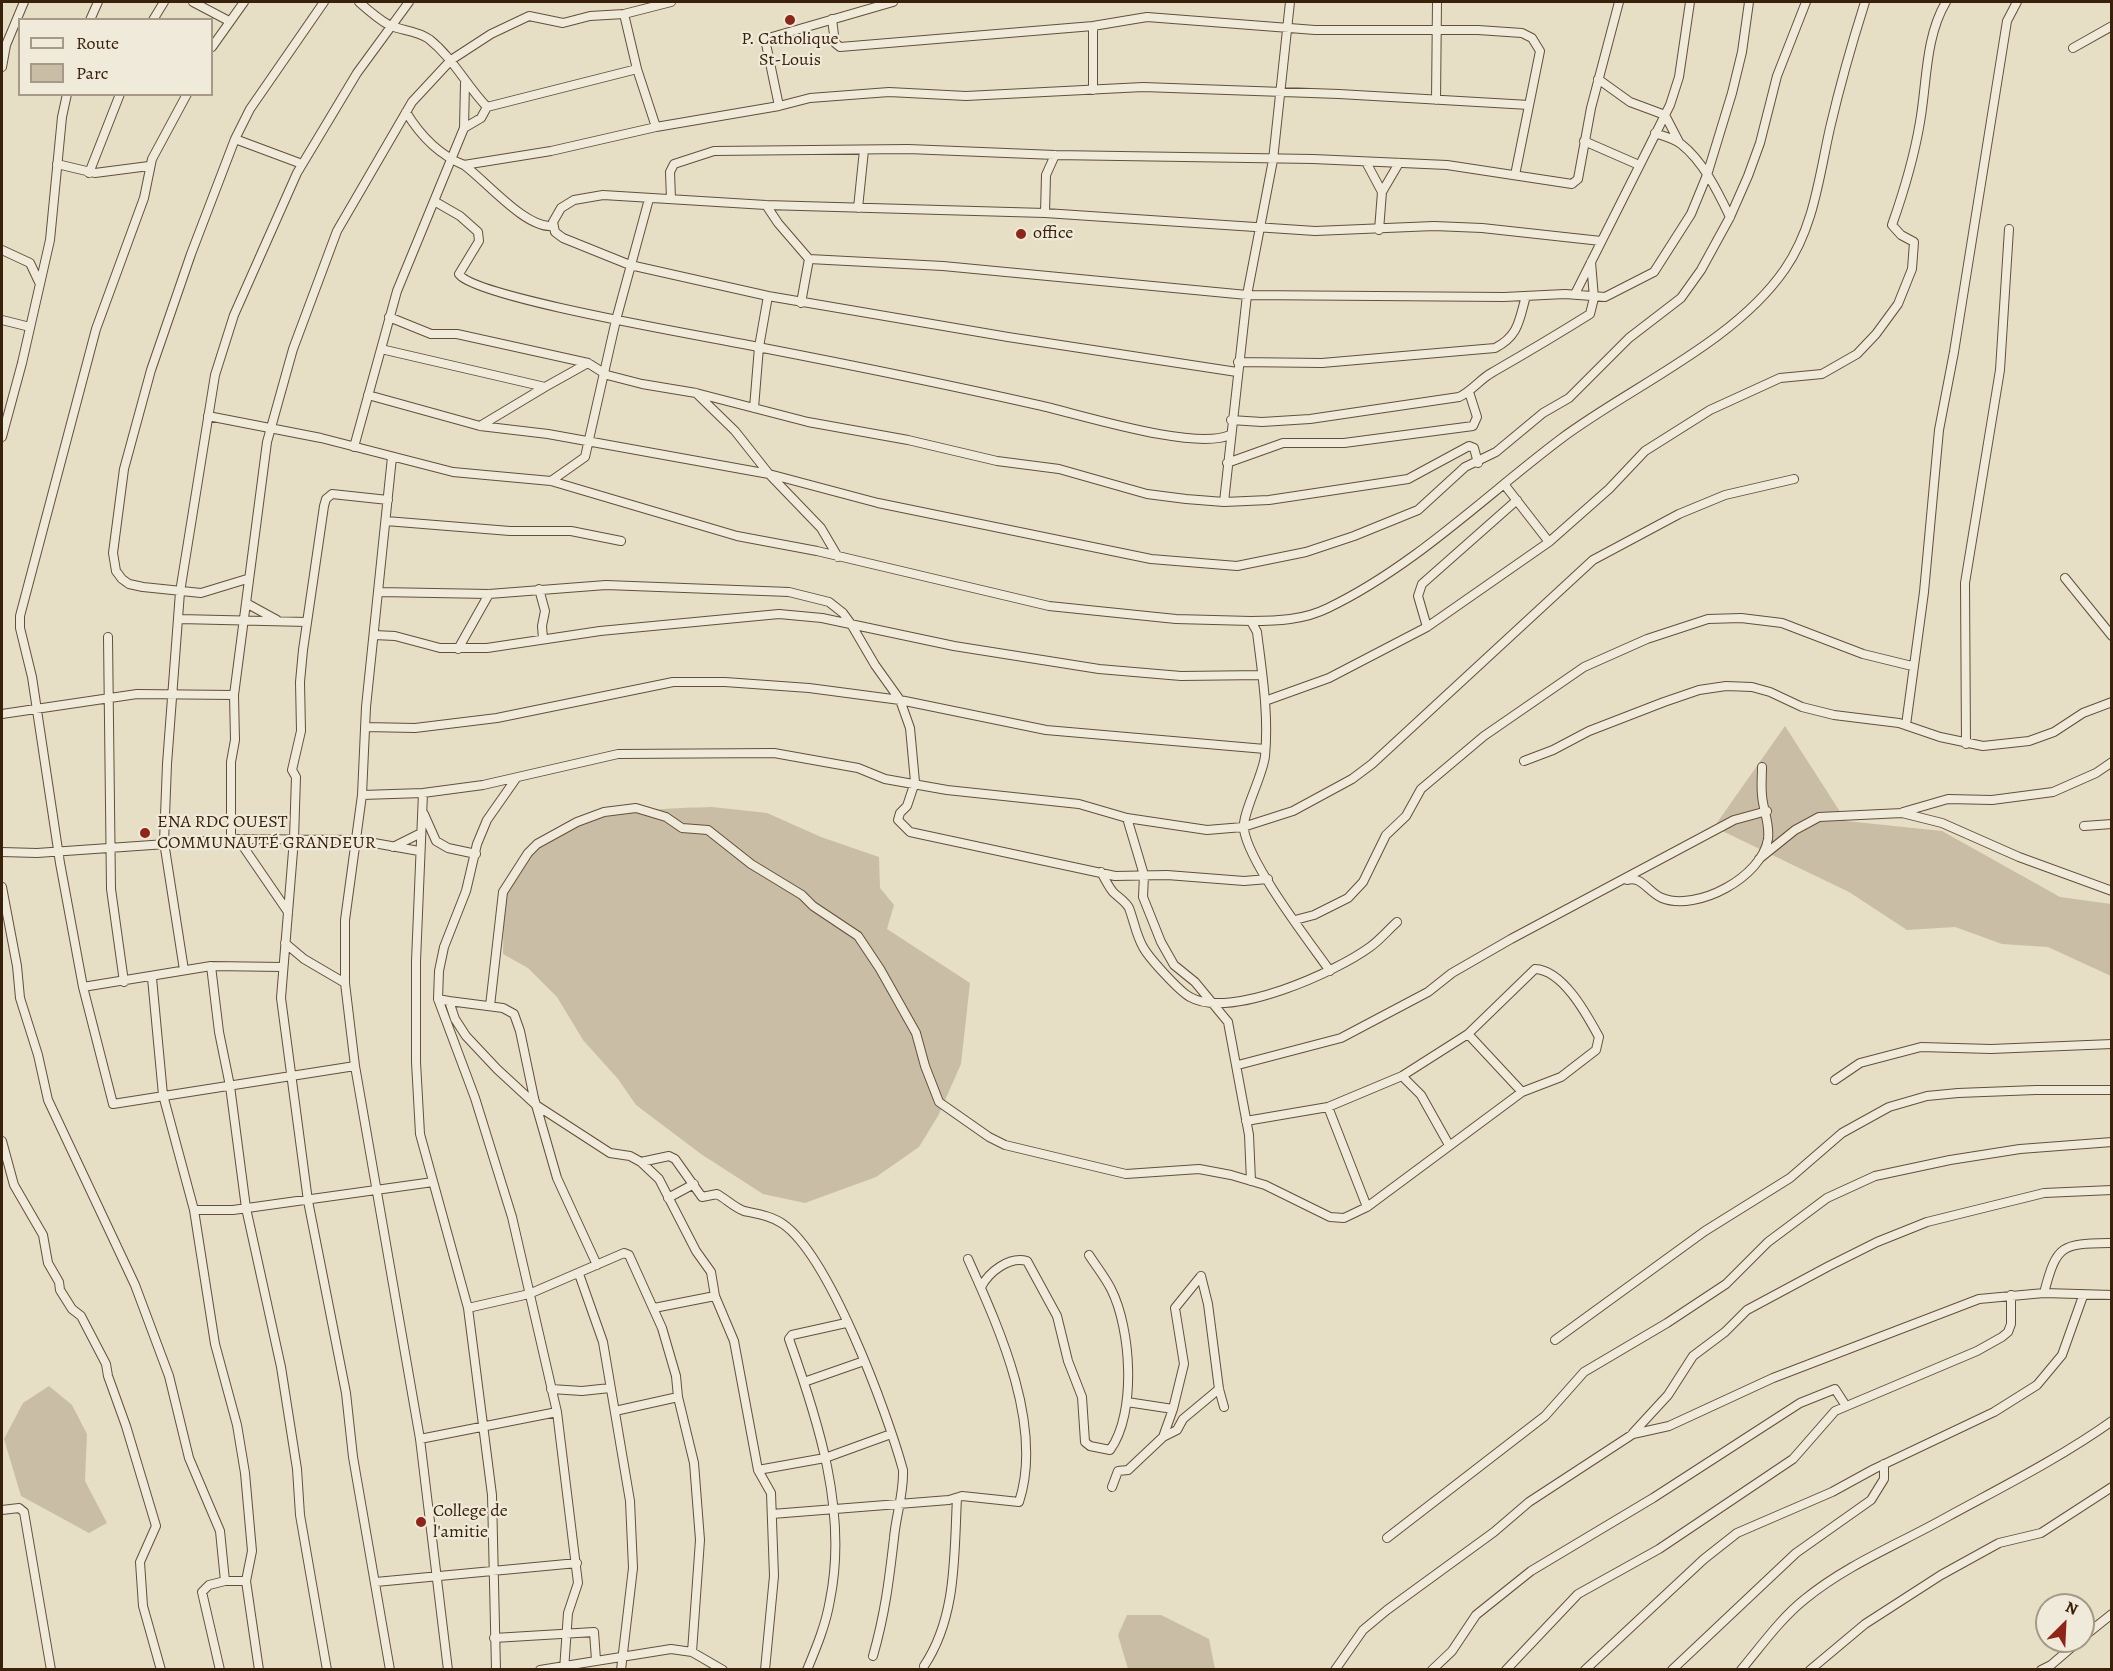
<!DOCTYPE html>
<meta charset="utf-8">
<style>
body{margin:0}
#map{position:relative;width:2113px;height:1671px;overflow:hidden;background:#e6dec5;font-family:Alegreya,serif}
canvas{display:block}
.frame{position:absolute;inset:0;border:3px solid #39200a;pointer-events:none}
.legend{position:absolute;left:18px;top:18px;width:195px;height:78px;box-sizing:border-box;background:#efead9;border:2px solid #a69986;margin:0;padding:8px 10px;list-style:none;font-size:18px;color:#39200a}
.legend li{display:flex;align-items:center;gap:12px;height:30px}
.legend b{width:30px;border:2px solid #a69986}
.north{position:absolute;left:2035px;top:1593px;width:60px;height:60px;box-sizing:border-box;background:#efead9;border:2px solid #a69986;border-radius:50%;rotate:24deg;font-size:16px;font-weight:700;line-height:24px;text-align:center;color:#39200a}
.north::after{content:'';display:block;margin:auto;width:21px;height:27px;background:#8f2418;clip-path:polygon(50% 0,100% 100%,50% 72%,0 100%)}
</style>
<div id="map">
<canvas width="2113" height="1671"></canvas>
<div class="frame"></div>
<ul class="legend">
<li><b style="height:8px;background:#efead9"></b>Route</li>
<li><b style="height:16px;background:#c9bea5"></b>Parc</li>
</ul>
<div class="north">N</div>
</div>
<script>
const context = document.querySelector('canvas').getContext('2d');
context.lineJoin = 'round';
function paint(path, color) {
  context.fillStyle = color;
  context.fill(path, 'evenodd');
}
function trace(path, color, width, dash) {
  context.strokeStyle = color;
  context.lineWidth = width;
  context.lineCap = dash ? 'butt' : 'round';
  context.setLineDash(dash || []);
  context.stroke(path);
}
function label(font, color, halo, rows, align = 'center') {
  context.font = font + ' Alegreya,serif';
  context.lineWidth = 4.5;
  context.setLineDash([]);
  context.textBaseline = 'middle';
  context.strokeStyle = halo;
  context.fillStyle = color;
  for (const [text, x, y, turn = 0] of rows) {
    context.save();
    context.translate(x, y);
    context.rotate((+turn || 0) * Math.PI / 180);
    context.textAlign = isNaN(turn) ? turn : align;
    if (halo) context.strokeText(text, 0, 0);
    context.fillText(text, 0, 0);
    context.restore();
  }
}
const green = new Path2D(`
 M1785,726L1846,821L1942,831L2060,897L2111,904V976L2048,947L2002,944L1955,927L1907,930L1849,892L1714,827Z
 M712,807L767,813L821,837L879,857L880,888L894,905L887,929L970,983L961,1064L938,1116L919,1147L876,1177L805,1203L763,1194L701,1154L636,1105L618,1079L583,1040L557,997L528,968L503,954C504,935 502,901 509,885C537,810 646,809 712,807Z
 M49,1386L72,1405L87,1434L85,1481L107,1523L89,1533L21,1496L4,1439L23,1403Z
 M1127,1615H1161L1209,1639L1215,1669H1128L1118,1635Z`);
const street = new Path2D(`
 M193,2L229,21
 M359,2C368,10 378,19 389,25C402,31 416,30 429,39C453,58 466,85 487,107
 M624,14L637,69
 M832,19L835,43L840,47L1093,26L1147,17L1315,30H1478L1522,33L1532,38L1540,51L1515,175
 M90,20L98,2
 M153,20L164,2
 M1093,26V90
 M212,47L244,2
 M2073,48L2112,26
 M2,67L6,45L24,2
 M1598,79L1630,102L1665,115L1679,142
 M465,83L464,128L434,201L460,216L478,232L479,241L459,274C474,298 716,338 758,347C851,365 945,384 1038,405C1079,414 1194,451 1230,435
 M187,94L152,159L144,198L96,329L20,616V628L32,677L60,863L83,987L113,1104L355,1066
 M1436,100L1437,2
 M779,106L810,98L889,92L966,96L1143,87L1339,94L1529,105
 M406,112C420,135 439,155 464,165L551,151L656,127L779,106L765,39L893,2
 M464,128L481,118L487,107L637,69L656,127
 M1655,133C1663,136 1673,138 1681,144C1703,161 1718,192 1730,217
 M235,139L302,164
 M1584,141L1639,165
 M1366,162L1382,192
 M57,164L95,173L149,166
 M464,165C487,182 526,229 553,226
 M89,173L120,94
 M671,199L670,172L674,164L714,151L908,149L1055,155L1313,159L1447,165L1572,184L1578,179L1591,108L1619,2
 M766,205L778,223L809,259L943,266L1247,295L1504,297L1565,294L1605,297L1654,272L1691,214L1707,175L1732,93L1742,52L1749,2
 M858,208L864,150
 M1045,213L1046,175L1055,155
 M1379,230L1382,192L1399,163
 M2,250L30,263L39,282
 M1575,294L1670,105L1679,77L1690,2
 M801,303L809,259
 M389,317L431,334H457L588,363
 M2,320L30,327
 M381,349L545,387L588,363L607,375L642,384L696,393L808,422L908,440L997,461L1059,469L1147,494L1186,499L1224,502L1269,500L1408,479L1469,446L1474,448L1478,463
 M1238,362L1322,363L1495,348C1519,336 1519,320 1526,296
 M1237,372L1008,337L768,296L630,265L563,238L555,232L553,222L561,208L574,200L603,195L766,205L1045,213L1315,231L1434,226L1482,228L1601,241
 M696,393L735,431L769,474L821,528L838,557
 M368,395L480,426L548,434L769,474L878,503L1151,559L1237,566L1306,552L1354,536L1418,510L1465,467L1496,452L1543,413L1569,398L1629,338L1681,298L1701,270L1730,217L1748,176L1760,143L1777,76L1806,2
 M754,408L759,347L768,296
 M208,416L321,438L453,472L551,481L737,536L817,551L1049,606L1176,619L1251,621L1257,632C1262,673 1269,714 1265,756C1263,776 1241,815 1244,830C1250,865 1308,940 1330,971
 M1231,420L1262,422L1310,419L1459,397C1472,391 1480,379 1493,372C1526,353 1558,334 1590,314L1594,298L1591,262
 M480,426L545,387
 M2,437L22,363L50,240L62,117L67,94
 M354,447L397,291L434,201
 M392,457L366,707L362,795L345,920V983L355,1066L420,1439L448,1670
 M1227,463L1283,443H1344L1473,426L1477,417L1469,392
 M551,481L585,457L616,320L649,199
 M1504,484L1549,542
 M388,500L332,494L326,499L324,506L303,650L300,682L301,731L292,770L296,777L294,839L281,998L308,1201L346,1393L353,1457L390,1670
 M1224,502L1247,295L1273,160L1290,2
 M386,521L510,531H571L621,541
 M2065,578L2112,636
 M247,579L201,593L143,587L129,584L122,579L116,571L113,553L124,469L151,370L191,254L235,139L250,109L324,2
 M539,589L545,611L542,626L543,639
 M379,592L489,594L606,585L789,592L829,602L843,613L851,624L875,665L900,700L910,728L915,782L907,806L900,813L898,820L910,832L1115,876L1167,875L1244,881L1268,879
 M246,603L277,620
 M179,619L307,622
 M1251,621C1277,621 1304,620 1328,608C1415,566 1486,495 1562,438C1632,386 1735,342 1785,269C1814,227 1819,177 1830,128C1840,85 1852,43 1865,2
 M1427,627L1418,596L1422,584L1517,500
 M374,635L395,636L440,648H487L600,631L779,614L822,618L954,646L1099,669L1181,676L1262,675
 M108,637L111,889L124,982
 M458,649L489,594
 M1265,701L1329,678L1427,627L1549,542L1609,489L1645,451L1710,410L1780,378L1822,374L1857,354L1876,334L1898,304L1912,269L1914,242L1901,235L1892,225C1904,191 1914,158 1920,122C1927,83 1925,37 1946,2
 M2,714L137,694L234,695
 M1906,725L1924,592L1939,430L1954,352L2007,21L2017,2
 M365,727L415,728L497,718L673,682H725L809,688L900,700L1046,730L1265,749
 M1966,744L1965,583L2000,370L2009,229
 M1524,761L1553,750L1589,731L1664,702L1699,690L1726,686L1752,687L1770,692L1802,707L1834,715L1899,723L1940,737L1983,746L2029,741L2054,732L2083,713L2112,702
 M515,780L487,820L477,844L466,891L444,947L439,971L438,999L475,1098L512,1217L557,1412L578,1583L568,1613L564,1670
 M423,793L416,961V1062L420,1134L468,1308L492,1495L496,1670
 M362,795L423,793L483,785L618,754L774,753L858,768L885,779L947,790L1079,804L1127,818L1207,830L1243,827L1293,811L1352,779L1372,764L1593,560L1679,514L1725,495L1794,479
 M1903,812L1948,799L1992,800L2053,792L2096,773L2112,762
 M424,814L436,841L448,848L476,854
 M1127,818L1144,875L1143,897L1161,942L1174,965L1195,982L1228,1022L1249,1135L1251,1181
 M2084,826L2112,824
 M231,839V762L235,740L234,695L267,442L293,349L337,231L412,102L451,60L491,34L529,16L563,23L590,16L624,14L671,2
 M238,839L288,912
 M393,847L421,833
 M2,852L37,853L238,839L357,840L419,851
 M1759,859L1795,830L1819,817L1902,813L1942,823L2019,857L2112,891
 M1101,872C1105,879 1108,886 1113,892C1118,897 1126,902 1129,908C1134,921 1136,935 1143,947C1149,958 1179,991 1190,997C1230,1020 1336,972 1370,947C1380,940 1388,930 1397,922
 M1627,880C1641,875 1649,893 1662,898C1697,912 1762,877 1768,839C1770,822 1763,811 1762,795C1761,786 1762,776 1762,767
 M2,887L17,966L20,998L38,1055L48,1100L135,1285L169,1376L189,1458L220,1531L225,1581H246L259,1670
 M1295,920L1314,915L1348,898L1363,882L1386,835L1406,816L1421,789L1484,736L1584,667L1647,639L1708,619L1741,618L1782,623L1863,654L1912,666
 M285,943L304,959L345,983
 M211,966L219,1032L230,1086L246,1208L281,1367L297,1469L300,1515L327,1670
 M184,970L164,842L167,764L180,592L215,375L234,315L297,173L357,73L409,2
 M152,978L163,1095L194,1210L215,1344L237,1425L245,1473L252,1551L246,1581
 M83,987L211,966L283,967
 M438,999L449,1001L455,1019L466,1036L497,1069L536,1105L610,1153L630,1156L641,1162L669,1156L675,1159L702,1197L717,1194C726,1199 735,1208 744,1211C758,1214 772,1216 783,1224C830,1257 887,1412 903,1470C904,1493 896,1515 894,1538C889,1581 885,1614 873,1656
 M449,1001L503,1008L514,1014L520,1031L534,1098L557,1178L597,1265
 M490,1006L503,892L528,853L537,844L577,822L604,812L636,808L666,817L682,828L708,830L751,864L802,895L813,906L858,936L880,969L916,1033L925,1066L939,1102L989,1137L1005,1145L1126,1174L1199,1169L1231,1175L1265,1185L1330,1217L1344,1218L1367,1207L1522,1092L1561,1077L1596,1050L1599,1037C1587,1015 1563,970 1535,969L1468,1034L1402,1076L1328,1107L1246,1121
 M1468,1034L1522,1092
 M1238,1065L1341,1038L1428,992L1452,973L1511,939L1734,820L1767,811
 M1402,1076L1421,1095L1449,1145
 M1835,1080L1860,1063L1921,1047L1991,1049L2112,1044
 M1328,1107L1367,1207
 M2,1141L14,1185L43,1235L48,1263L59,1282L60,1290L72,1309L81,1316L106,1364L108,1376L126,1426L156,1526L140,1562L143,1606L161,1670
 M641,1162L659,1179L696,1251L711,1272L715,1296L734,1341L758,1470L771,1493L774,1576L765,1670
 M668,1198L694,1184
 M194,1210H233L433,1182
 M579,1274L603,1342L630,1501L633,1568L621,1670
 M1201,1276L1208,1304L1219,1389L1224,1407
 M981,1287C989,1272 1009,1256 1027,1261L1057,1316L1068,1361L1082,1397L1085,1442L1090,1446L1110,1450C1137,1413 1131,1328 1111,1289C1105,1277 1096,1266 1089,1255
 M2044,1293C2057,1243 2062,1244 2112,1243
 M468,1308L529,1294L624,1253L629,1255L662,1328L676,1376L678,1397L694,1463L700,1540L692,1652
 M654,1308L715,1296
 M1555,1340L1705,1231L1790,1178L1842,1133L1889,1107L1927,1096L1958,1093L2036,1090H2112
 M804,1382L864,1361
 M551,1389L582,1391L610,1388
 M1127,1402L1173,1409
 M615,1411L678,1397
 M1633,1433L1668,1395L1693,1356L1725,1332L1747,1310L1829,1266L1877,1242L1927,1222L2044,1193L2112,1190
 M1163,1437L1177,1430L1183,1419L1219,1389
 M420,1439L557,1412
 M758,1470L825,1458L891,1434
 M1112,1487L1118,1471L1128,1470L1163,1437L1173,1409L1184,1364L1175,1308L1201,1276
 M2,1510L19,1508L24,1512L51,1670
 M772,1514L949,1500L962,1496L1019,1502C1044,1426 999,1328 968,1259
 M1387,1538L1545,1416L1584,1372L1667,1323L1726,1284L1768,1242L1827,1198L1875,1176L1950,1160L2020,1149L2112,1142
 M376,1582L577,1563
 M2083,1637L2112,1614
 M494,1638L594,1632L596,1660
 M924,1666C957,1617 954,1555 957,1498
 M220,1670L202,1592L209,1585L225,1581
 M540,1670L671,1649L692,1652L723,1670
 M807,1670C817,1646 826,1624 830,1600C848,1512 818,1420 789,1339L792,1335L846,1323
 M1335,1670L1363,1630L1387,1610L1494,1532L1529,1502L1633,1434L1669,1426L1773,1378L1979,1299L2044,1293L2112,1295
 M1432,1670L1452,1651L1476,1615L1531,1571L1653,1498L1800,1403L1835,1389L1846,1406
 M1506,1670L1578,1594L1659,1549L1793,1459L1835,1411L1977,1351L2002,1337L2008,1332L2011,1324V1295
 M1585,1670L1704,1559L1737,1533L1832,1492L1874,1469L1994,1412L2037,1385L2062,1355L2083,1296
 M1672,1670L1796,1553L1871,1500L1884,1479V1464
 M1741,1670C1761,1646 1781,1618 1805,1599C1848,1564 1899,1544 1947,1517C2002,1487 2060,1458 2112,1421
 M1810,1670L1865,1624L1941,1575L1999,1543L2041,1533L2112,1487
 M2041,1670L2051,1665L2079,1641`);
const markers = [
 [790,20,6,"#8f2418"],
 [1021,234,6,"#8f2418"],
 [145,833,6,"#8f2418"],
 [421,1522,6,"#8f2418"]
];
const poiNames = [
 ["P. Catholique",790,40,"center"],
 ["St-Louis",790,61,"center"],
 ["office",1033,234],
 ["ENA RDC OUEST",157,823],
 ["COMMUNAUTÉ GRANDEUR",157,844],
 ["College de",433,1512],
 ["l'amitie",433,1533]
];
paint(green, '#c9bea5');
trace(street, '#645039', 10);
trace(street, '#efead9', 8);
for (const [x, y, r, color] of markers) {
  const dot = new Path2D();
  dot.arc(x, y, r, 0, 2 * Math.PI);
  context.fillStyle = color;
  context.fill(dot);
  trace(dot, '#efead9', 2);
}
label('18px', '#39200a', '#efead9', poiNames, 'left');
</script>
